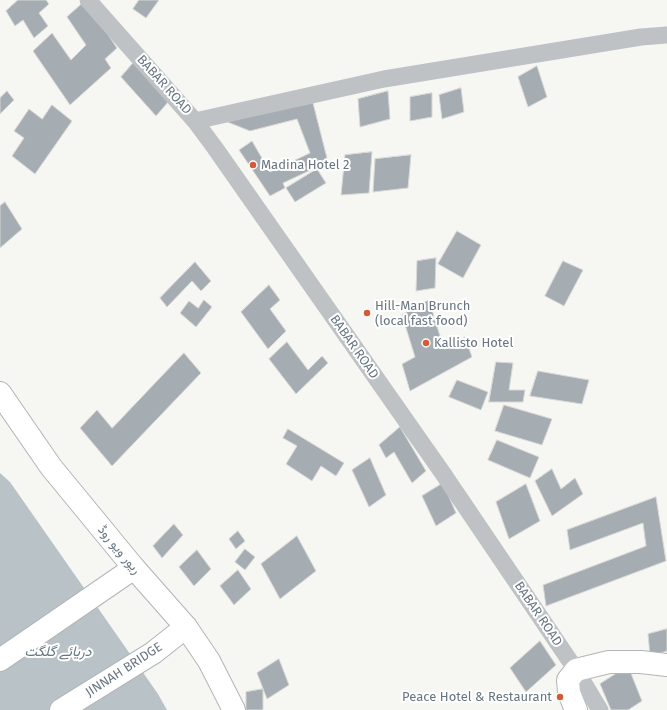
<!DOCTYPE html>
<meta charset="utf-8">
<style>
body{margin:0}
canvas{display:block;background:#f6f6f3}
</style>
<canvas width="667" height="710"></canvas>
<script>
const context = document.querySelector('canvas').getContext('2d');
context.lineJoin = 'round';
function paint(path, color) {
  context.fillStyle = color;
  context.fill(path, 'evenodd');
}
function trace(path, color, width, dash) {
  context.strokeStyle = color;
  context.lineWidth = width;
  context.lineCap = dash ? 'butt' : 'round';
  context.setLineDash(dash || []);
  context.stroke(path);
}
function label(font, color, halo, rows, align = 'center') {
  context.font = font + ' "Fira Sans",Vazirmatn,sans-serif';
  context.lineWidth = 4;
  context.setLineDash([]);
  context.textBaseline = 'middle';
  context.strokeStyle = halo;
  context.fillStyle = color;
  for (const [text, x, y, turn = 0] of rows) {
    context.save();
    context.translate(x, y);
    context.rotate((+turn || 0) * Math.PI / 180);
    context.textAlign = isNaN(turn) ? turn : align;
    if (halo) context.strokeText(text, 0, 0);
    context.fillText(text, 0, 0);
    context.restore();
  }
}
const water = new Path2D(`
 M0,473L10,482L158,694L167,710H0Z`);
const building = new Path2D(`
 M18,0H46L49,4L39,13L48,26L34,38L23,20L15,26L6,11Z
 M139,0H159L146,18L133,9Z
 M85,1L117,48L105,59L111,68L70,105L33,51L52,33L71,60L86,45L67,17Z
 M134,62L169,101L156,116L121,77Z
 M537,66L547,97L528,107L518,77Z
 M461,88L464,112L442,119L439,95Z
 M7,91L14,100L0,114V98Z
 M388,91L390,119L360,127L358,99Z
 M432,93V117L410,121V97Z
 M313,103L328,162L283,183L285,188L270,196L239,150L252,141L270,172L310,153L297,119L250,131L225,121Z
 M52,105L72,121L35,174L12,156L24,138L14,131L29,109L42,119Z
 M372,152L369,193L341,195L345,155Z
 M411,155L408,188L373,192L375,159Z
 M317,169L326,183L295,202L286,188Z
 M5,202L22,229L0,248V206Z
 M457,231L481,245L463,278L438,264Z
 M436,258L435,288L416,291L417,261Z
 M563,261L583,270L564,306L545,296Z
 M195,262L211,281L201,291L192,281L167,307L160,298Z
 M269,285L280,300L270,309L286,331L268,349L241,312Z
 M204,300L212,307L196,327L180,313L189,301L198,308Z
 M429,300L444,349L465,337L472,357L410,391L402,364L415,357L402,315Z
 M287,342L308,370L322,356L328,363L296,394L269,359Z
 M184,353L201,373L112,466L80,428L97,410L112,428Z
 M496,362L513,363L509,390H525L523,402H489Z
 M538,371L589,380L582,404L530,396Z
 M457,380L488,392L481,410L449,397Z
 M504,405L552,419L542,445L495,431Z
 M400,427L426,471L412,483L394,452L386,458L379,445Z
 M288,429L344,463L336,476L321,466L312,481L286,464L297,446L283,438Z
 M497,440L539,457L530,478L488,460Z
 M370,458L386,495L369,507L352,470Z
 M552,469L561,489L575,478L583,494L552,516L535,481Z
 M443,483L456,513L436,526L422,496Z
 M526,484L540,521L509,539L496,502Z
 M656,497L666,561L546,606L543,585L646,546L643,523L570,550L567,530Z
 M174,524L183,535L162,558L153,546Z
 M238,531L245,541L236,549L229,539Z
 M297,536L316,571L280,599L261,564Z
 M245,549L255,557L245,570L235,562Z
 M197,550L211,569L194,586L179,567Z
 M238,570L251,589L234,605L220,586Z
 M667,629V651L650,656L648,634Z
 M540,641L556,665L526,692L510,668Z
 M279,659L289,685L267,699L257,673Z
 M628,666L642,701L628,710H611L600,684Z
 M263,689V710H246V692Z`);
const minor = new Path2D(`
 M88,0L195,121L215,148L444,475L576,670L600,710
 M195,121L384,79L641,37L667,35`);
const major = new Path2D(`
 M0,660L134,568
 M61,710L153,653L186,627
 M576,710L569,693L568,680L576,670L609,662H641L667,665`);
const highway = new Path2D(`
 M0,393L51,467L134,568L186,627L209,661L234,710`);
const markers = [
 [253,165,4,"#d45b35"],
 [367,313,4,"#d45b35"],
 [426,343,4,"#d45b35"],
 [560,697,4,"#d45b35"]
];
const streetNames = [
 ["BABAR ROAD",164,85,48],
 ["BABAR ROAD",354,347,55],
 ["ریور ویو روڈ",119,550,50],
 ["BABAR ROAD",538,614,56],
 ["JINNAH BRIDGE",124,670,-33]
];
const poiNames = [
 ["Madina Hotel 2",261,165],
 ["Hill-Man Brunch",375,306],
 ["(local fast food)",375,321],
 ["Kallisto Hotel",434,343],
 ["Peace Hotel & Restaurant",552,697,"right"]
];
const waterNames = [
 ["دریائے گلگت",58,652]
];
paint(water, '#b9c2c7');
paint(building, '#a6adb2');
trace(building, '#d8d8d6', 1);
trace(major, '#b2b6b9', 24);
trace(highway, '#b1b5b8', 24);
trace(minor, '#bec2c5', 17);
trace(major, '#fff', 22);
trace(highway, '#fff', 22);
for (const [x, y, r, color] of markers) {
  const dot = new Path2D();
  dot.arc(x, y, r, 0, 2 * Math.PI);
  context.fillStyle = color;
  context.fill(dot);
  trace(dot, '#fff', 1.5);
}
label('13px', '#687682', '#fff', streetNames);
label('13px', '#687682', '#fff', poiNames, 'left');
label('italic 14px', '#63777e', '#fff', waterNames);
</script>
